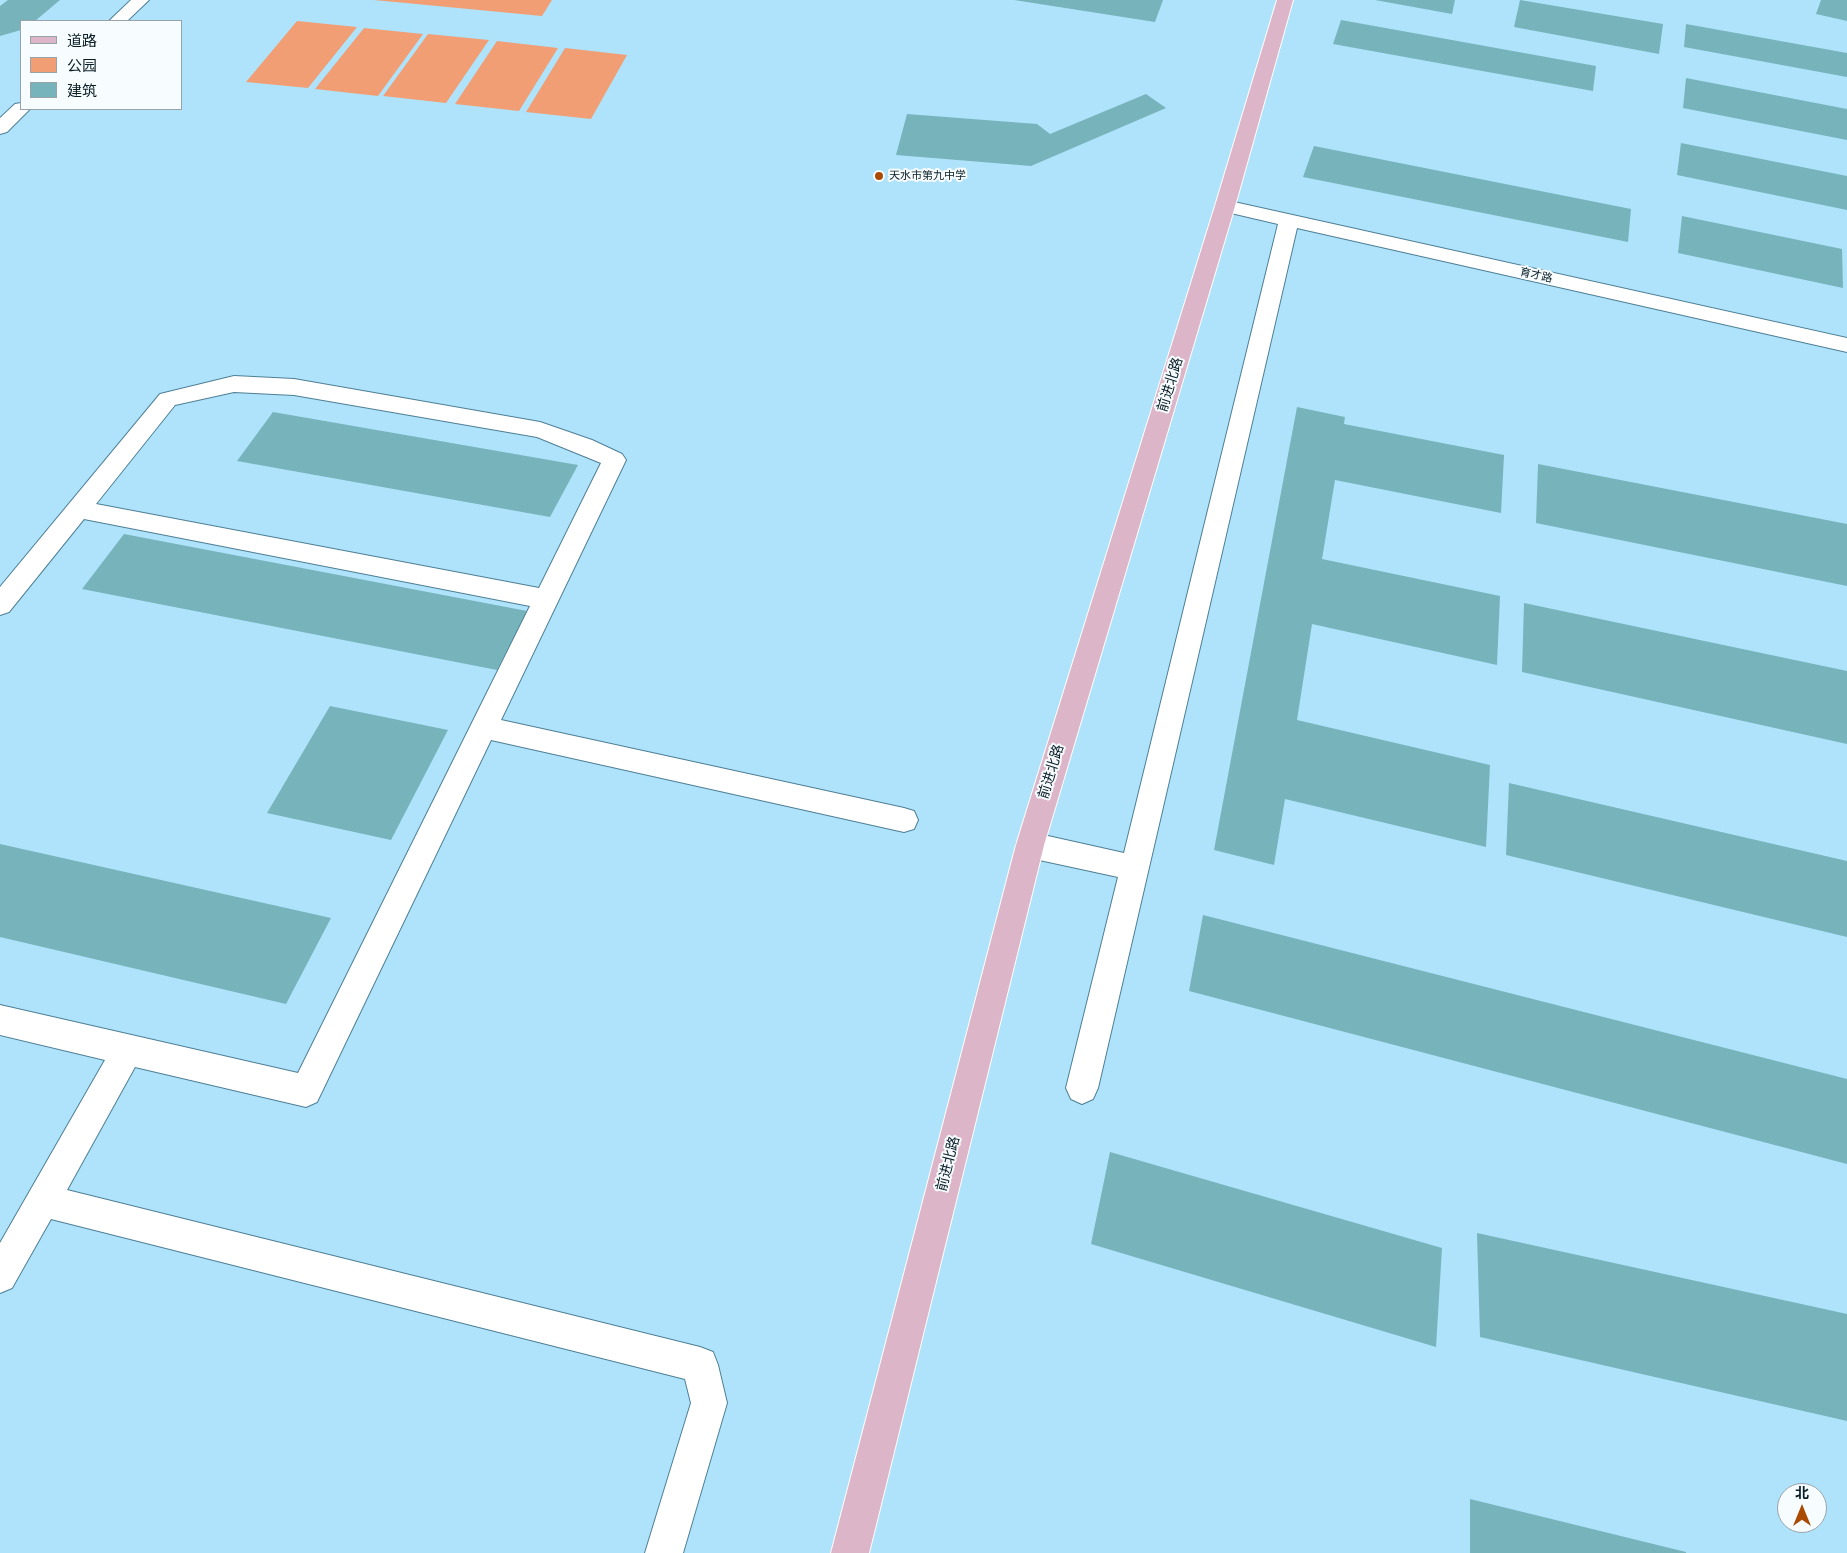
<!DOCTYPE html>
<meta charset="utf-8">
<style>
body{margin:0}
#map{position:relative;width:1847px;height:1553px;overflow:hidden;background:#afe3fb;font-family:"Nunito Sans","Noto Sans SC",sans-serif}
canvas{display:block}
.legend{position:absolute;left:20px;top:20px;width:162px;height:90px;box-sizing:border-box;background:#f7fcfe;border:1px solid #97a3a8;margin:0;padding:6px 9px;list-style:none;font-size:15px;color:#081d26}
.legend li{display:flex;align-items:center;gap:10px;height:25px}
.legend b{width:25px;border:1px solid #97a3a8}
.north{position:absolute;left:1777px;top:1483px;width:50px;height:50px;box-sizing:border-box;background:#f7fcfe;border:1px solid #97a3a8;border-radius:50%;rotate:0deg;font-size:14px;font-weight:700;line-height:20px;text-align:center;color:#081d26}
.north::after{content:'';display:block;margin:auto;width:18px;height:22px;background:#ab4b03;clip-path:polygon(50% 0,100% 100%,50% 72%,0 100%)}
</style>
<div id="map">
<canvas width="1847" height="1553"></canvas>
<ul class="legend">
<li><b style="height:6px;background:#dcb5c8"></b>道路</li>
<li><b style="height:14px;background:#f19e74"></b>公园</li>
<li><b style="height:14px;background:#77b3bb"></b>建筑</li>
</ul>
<div class="north">北</div>
</div>
<script>
const context = document.querySelector('canvas').getContext('2d');
context.lineJoin = 'round';
function paint(path, color) {
  context.fillStyle = color;
  context.fill(path, 'evenodd');
}
function trace(path, color, width, dash) {
  context.strokeStyle = color;
  context.lineWidth = width;
  context.lineCap = dash ? 'butt' : 'round';
  context.setLineDash(dash || []);
  context.stroke(path);
}
function label(font, color, halo, rows, align = 'center') {
  context.font = font + ' "Nunito Sans","Noto Sans SC",sans-serif';
  context.lineWidth = 4;
  context.setLineDash([]);
  context.textBaseline = 'middle';
  context.strokeStyle = halo;
  context.fillStyle = color;
  for (const [text, x, y, turn = 0] of rows) {
    context.save();
    context.translate(x, y);
    context.rotate((+turn || 0) * Math.PI / 180);
    context.textAlign = isNaN(turn) ? turn : align;
    if (halo) context.strokeText(text, 0, 0);
    context.fillText(text, 0, 0);
    context.restore();
  }
}
const green = new Path2D(`
 M374,0H552L542,16Z
 M297,21L357,27L308,88L246,82Z
 M364,28L423,34L378,96L315,89Z
 M428,34L489,40L446,103L383,96Z
 M497,41L558,48L519,111L455,104Z
 M565,48L627,55L591,119L526,112Z`);
const building = new Path2D(`
 M8,0H60L35,21H21V30L0,36V6Z
 M1014,0H1163L1155,22Z
 M1375,0H1455L1452,14Z
 M1520,0L1663,24L1659,54L1514,27Z
 M1821,0H1847V21L1816,14Z
 M1341,20L1596,66L1593,91L1333,44Z
 M1686,24L1847,53V77L1684,47Z
 M1686,78L1847,109V140L1683,108Z
 M1146,94L1166,108L1031,166L896,155L907,114L1037,124L1050,134Z
 M1681,143L1847,176V210L1677,175Z
 M1314,146L1631,209L1628,242L1303,177Z
 M1682,216L1842,249L1843,288L1678,253Z
 M1297,407L1345,417L1344,424L1504,455L1501,513L1335,480L1322,559L1500,596L1497,665L1312,624L1297,720L1490,765L1486,847L1285,799L1274,865L1214,850Z
 M273,412L578,465L550,517L237,461Z
 M1538,464L1847,524V586L1536,523Z
 M124,534L527,611L497,670L82,589Z
 M1524,603L1847,671V744L1522,672Z
 M330,706L448,730L391,840L267,813Z
 M1509,783L1847,861V937L1506,855Z
 M0,844L331,918L286,1004L0,937Z
 M1203,915L1847,1079V1164L1189,991Z
 M1110,1152L1442,1248L1436,1347L1091,1244Z
 M1477,1233L1847,1314V1421L1480,1337Z
 M1470,1499L1686,1552V1553H1470Z`);
const minor = new Path2D(`
 M131,0H149L127,21H109Z
 M21,103V109H30L7,132L0,134V118L15,104Z
 M1225,200L1847,338V352L1297,228L1098,1088L1093,1099L1082,1104L1071,1099L1066,1088L1118,877L1030,858L1020,854L1016,845L1020,836L1030,832L1124,853L1278,224L1218,210L1215,206L1218,202Z
 M234,376L294,379L540,422L592,440L622,454L626,460L501,720L904,808L914,811L918,820L914,829L904,832L491,740L317,1102L306,1107L135,1067L67,1190L700,1347L713,1352L718,1365L727,1403L683,1553H645L691,1403L685,1379L51,1219L12,1288L0,1293V1243L105,1060L0,1035V1005L298,1073L530,606L84,519L9,612L0,615V587L160,394ZM234,392L294,395L537,437L601,463L539,588L96,504L175,405Z`);
const major = new Path2D(`
 M1277,0H1293L1235,206L1044,845L869,1553H831L1016,845L1215,206Z`);
const markers = [
 [879,176,5,"#ab4b03"]
];
const farPoinames = [
 ["天水市第九中学",889,176]
];
const farStreetnames = [
 ["育才路",1536,276,13]
];
const streetNames = [
 ["前进北路",1171,385,-73],
 ["前进北路",1052,772,-73],
 ["前进北路",949,1164,-76]
];
paint(green, '#f19e74');
paint(building, '#77b3bb');
trace(minor, '#4e7f95', 2);
trace(major, '#fff', 2);
paint(minor, '#fff');
paint(major, '#dcb5c8');
for (const [x, y, r, color] of markers) {
  const dot = new Path2D();
  dot.arc(x, y, r, 0, 2 * Math.PI);
  context.fillStyle = color;
  context.fill(dot);
  trace(dot, '#f7fcfe', 2);
}
label('11px', '#081d26', '#f7fcfe', farPoinames, 'left');
label('11px', '#081d26', '#f7fcfe', farStreetnames);
label('14px', '#081d26', '#f7fcfe', streetNames);
</script>
